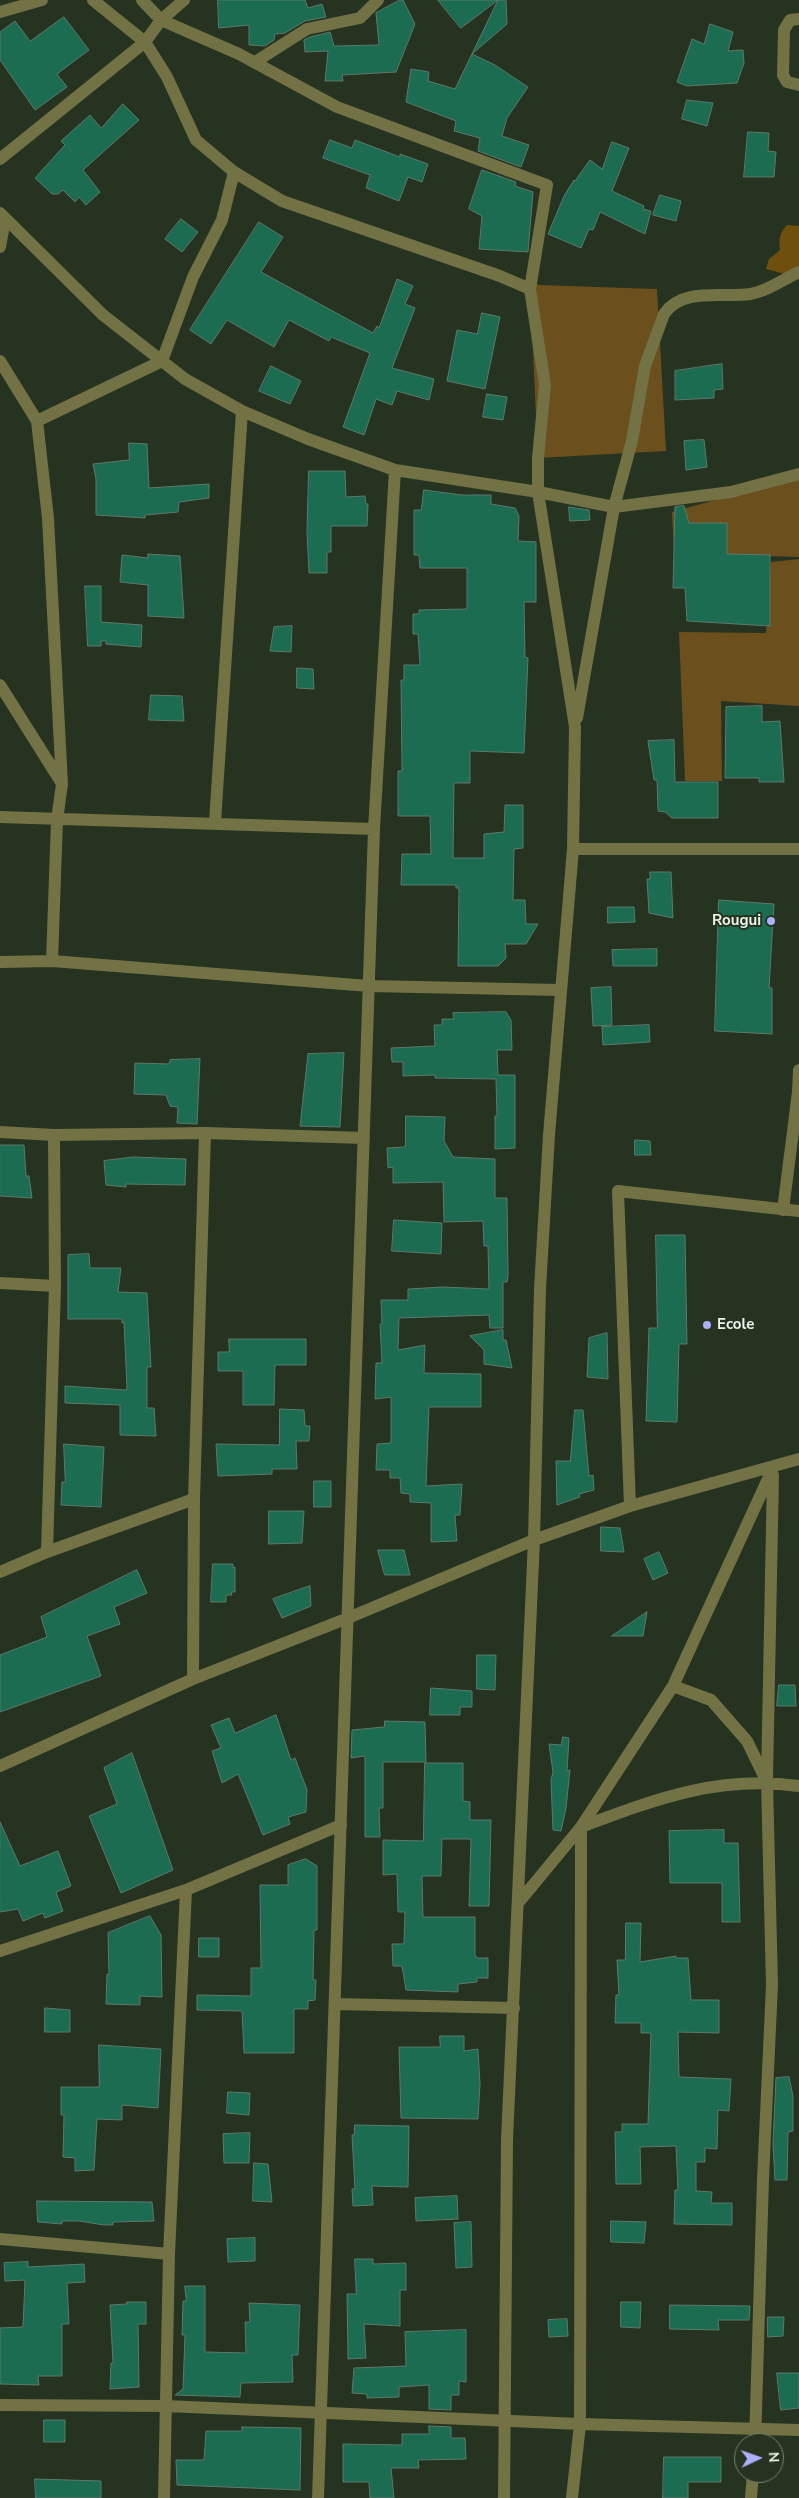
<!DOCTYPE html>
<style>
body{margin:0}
#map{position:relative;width:799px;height:2498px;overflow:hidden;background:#253320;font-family:"Nunito Sans",sans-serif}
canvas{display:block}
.north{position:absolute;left:734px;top:2433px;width:50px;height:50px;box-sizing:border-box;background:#253320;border:1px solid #758170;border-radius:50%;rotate:87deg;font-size:14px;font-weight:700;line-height:20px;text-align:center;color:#ecf5e9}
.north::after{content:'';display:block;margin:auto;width:18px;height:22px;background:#acaffb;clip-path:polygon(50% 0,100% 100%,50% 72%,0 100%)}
</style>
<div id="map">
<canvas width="799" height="2498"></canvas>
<div class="north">N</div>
</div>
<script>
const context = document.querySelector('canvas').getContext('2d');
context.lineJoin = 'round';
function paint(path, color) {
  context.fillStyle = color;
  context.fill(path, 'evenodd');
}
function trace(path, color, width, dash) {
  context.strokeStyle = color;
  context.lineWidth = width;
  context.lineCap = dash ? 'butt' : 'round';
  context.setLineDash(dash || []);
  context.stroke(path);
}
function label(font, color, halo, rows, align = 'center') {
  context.font = font + ' "Nunito Sans",sans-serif';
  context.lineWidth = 4;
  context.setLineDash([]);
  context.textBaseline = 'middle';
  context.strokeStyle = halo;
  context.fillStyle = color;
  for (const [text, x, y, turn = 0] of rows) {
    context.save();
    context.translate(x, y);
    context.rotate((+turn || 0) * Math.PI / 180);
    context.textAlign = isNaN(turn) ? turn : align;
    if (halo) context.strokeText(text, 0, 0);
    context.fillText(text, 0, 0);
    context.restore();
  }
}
const green = new Path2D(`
 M533,282L539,285L657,289L666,451L538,458L530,289Z
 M799,477V557L674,553L672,512Z
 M799,559V706L721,701L722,781H685L679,632L766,633L771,562Z`);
const forest = new Path2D(`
 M787,225L799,226V269L788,275L766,269L769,259L780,250C779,240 779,233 787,225Z`);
const building = new Path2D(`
 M218,0H305L308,8L322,4L326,17L305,21L285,33L275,34L274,40L265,46L249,45V25L219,28Z
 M400,0H403L415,24L396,72L342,75L343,81H325L328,51L305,52L304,40L310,37L330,32L334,46L379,45L376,13Z
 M438,0H506L507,24L472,54L495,65L528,87L507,118L502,136L529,145L521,167L478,151L480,138L454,131L456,121L406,102L411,69L429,72L428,81L455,89L498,0L461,28Z
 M64,17L89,50L57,74L67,87L35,110L0,60V32L15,21L30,41Z
 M710,24L733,32L728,51L743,50L744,63L737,83L687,86L677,82L692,39L704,44Z
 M687,100L713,103L707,126L682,119Z
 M123,104L139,120L83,170L100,192L86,205L79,197L75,202L63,190L58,194H52L35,178L65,145L61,141L90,115L101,128Z
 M748,132L769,133L768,151L776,152L774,177H744Z
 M330,140L352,148L355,140L400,157V154L428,164L422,182L408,177L399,201L366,188L370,175L323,158Z
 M612,142L629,148L612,191L644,206L643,209L651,211L645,234L600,212L593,230L589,229L581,248L548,234L564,196L574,180L575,181L590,160L602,169Z
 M482,170L516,182L515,186L533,192L528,252L479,249L482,216L469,209Z
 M660,195L681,201L676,221L653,215Z
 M181,219L198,232L182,252L165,239Z
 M259,222L283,237L261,272L373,333L377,326L379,328L397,279L413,286L405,304L415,308L392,368L434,379L429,400L397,391L392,405L376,399L364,435L343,427L370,353L331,337L329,341L289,320L274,347L227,320L211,344L190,330Z
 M482,313L500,317L485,389L447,381L457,330L477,334Z
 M722,364L723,389L714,390V398L675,400V371Z
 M271,366L301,381L290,404L259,391Z
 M487,394L507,397L503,420L483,417Z
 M704,440L707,467L686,470L684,441Z
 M129,443L147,444L149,488L209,484V498L179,502L178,512L145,515V518L96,515V479L93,464L129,460Z
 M309,471H345L346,497L365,496L366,504H368L367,526H331V552H327V573H309L307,531Z
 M424,490L462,495H491V504L515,508L519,516L518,541L536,542V602H524L525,657L528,658L524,753L470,751V783H454L453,858H484V834L504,832L505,805H523V848L514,849L513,900H525L526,924H538L526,944H505L506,958L498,966H458L459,888H456V885H401L402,854H431L430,816H398V771H402L401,680H404V665H420L418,634H413V614H419V610L467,609V568H420L419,555H414V510H421Z
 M684,506L689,523H727V554L770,555V626L687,621L685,588H673L675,507Z
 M569,507L589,510L590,520L570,521Z
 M148,554L180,556L184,618L148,616V585L120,582L122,555L148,558Z
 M85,586H101V622L142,625L141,647L106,644V641H101V646H88Z
 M292,626L291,652L270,651L274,627Z
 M297,668L313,669L314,689L297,688Z
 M151,695L182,696L184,721L149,720Z
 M762,706V722L780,721L784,782H759V778H725L726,707Z
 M674,740L675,782H718V818H672L665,812L658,811L657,780H654L648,741Z
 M650,872H671L673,918L649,913L647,879H650Z
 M719,900L774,904L769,988H772V1034L715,1031Z
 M608,907H634L635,922L608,923Z
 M657,949V966H613L612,950Z
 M611,987L612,1025L593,1026L591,988Z
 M506,1012L511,1020L512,1050H497L498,1075H515V1148L495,1149V1116H497L496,1079L435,1078V1075L403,1076V1062H392L391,1048L435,1046L434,1025H442V1019H454L453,1013Z
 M649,1025L650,1042L603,1045L602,1027Z
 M344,1053L340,1127L300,1126L308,1054Z
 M200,1059L197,1124L177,1123L178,1107L170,1106L166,1095L134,1094L135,1063L169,1064L170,1060Z
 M406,1116L445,1117L444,1141L453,1157L495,1159V1198H507L508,1275L507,1282H503V1328H490L489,1315L399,1318L398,1350L425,1345L424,1373L481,1374V1407H429L426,1486L462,1484L460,1515H455L457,1541L431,1542V1503L410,1502V1494L401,1493L400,1478H390V1470H376L377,1444L391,1443V1397L375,1399L376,1363H382L380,1324H382L381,1300H408V1289L443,1287L489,1289L488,1246H484L483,1221L444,1222L443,1182L393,1183V1167L388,1168L387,1148L405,1147Z
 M635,1140L650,1141L651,1155H635Z
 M0,1145H24L26,1176H29L32,1198L0,1196Z
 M133,1157L186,1159L185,1185L126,1184V1187L106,1185L104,1161Z
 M394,1220L442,1223L441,1254L392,1251Z
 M656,1235H685L687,1344H679L677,1422L646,1421L649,1328H657Z
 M89,1254L90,1268H121L118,1292L147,1293L151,1367H147V1408H154L156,1436L120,1435V1405L65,1403V1386L126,1390L127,1388L124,1322L122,1323V1319H68V1255Z
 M503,1330V1340H506L512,1368L484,1364V1350L470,1336Z
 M607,1333L608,1379L587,1377L589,1338Z
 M229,1339H306V1365H275L274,1405H243V1371H218V1352H229Z
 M280,1409L304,1410L305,1426H310L309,1441H296L297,1469H272V1474L218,1476L216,1444L279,1445Z
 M575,1410H583L589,1476L593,1475L594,1490L579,1494L580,1497L557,1505L556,1461H570Z
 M64,1444L104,1447L101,1507L61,1505L62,1482H65Z
 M314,1481H331V1507H314Z
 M269,1511H304L302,1543L269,1544Z
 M601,1527L620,1528L624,1552L601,1551Z
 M378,1550H404L410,1575H385Z
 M659,1552L668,1573L653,1580L644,1559Z
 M213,1564H233V1568L235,1567V1592H231L232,1595H226V1602H211Z
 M137,1570L147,1593L114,1607L120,1624L87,1636L101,1676L0,1712V1655L47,1637L41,1617Z
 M310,1586L311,1606L282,1618L273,1599Z
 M647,1612L643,1636H612Z
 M477,1655H496L495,1690L477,1689Z
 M779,1685H795L796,1706H777Z
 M431,1688L472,1691V1707H460V1715H430Z
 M276,1715L291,1760L295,1758L307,1790L306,1812L288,1817L290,1824L263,1835L238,1774L222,1783L212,1751L221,1748L211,1725L229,1718L235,1733Z
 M385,1721L425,1722L426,1762H383V1808H379L380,1837H365V1756L351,1758L352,1730L384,1727Z
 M563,1737L569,1738L567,1771L570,1770L566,1808L561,1831L553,1830L551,1780L553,1772L549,1744L561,1745Z
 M132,1753L173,1870L121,1893L89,1816L117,1804L104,1768Z
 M425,1763H463V1801L470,1802V1820H491L489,1906H469L471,1839H442L441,1876H422L423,1917H475V1955L477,1958H488V1978H477V1982L458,1984V1992L406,1990L402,1966H393L392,1944H404L405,1912H398L397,1874L383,1875V1840L423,1841Z
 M0,1822L20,1866L58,1851L71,1886L56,1892L63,1911L45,1918L43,1913L23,1921L18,1909L0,1912Z
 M724,1830V1843H738L740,1922H722V1883H670L669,1831Z
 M306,1859L317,1866V1930H314L313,1980H316L315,2000L308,2001V2009H294V2053H244L242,2011L197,2010V1995L251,1996V1968H261L260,1885H288V1865Z
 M150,1916L161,1935L162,1997L140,1996V2005L106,2004L107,1974L109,1975L108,1933Z
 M626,1923H641L640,1962L676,1956V1958H688L691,2000H719V2033L678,2032L679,2077L731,2079L729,2111L718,2110L717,2149L705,2148V2162H696V2191L712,2192L711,2203H732V2225L674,2224L675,2190H678L676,2146L640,2147L641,2184H616L615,2132H622V2124H648L651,2033H641V2023H615L616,1995H619L617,1960H625Z
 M199,1938H219V1957H199Z
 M45,2008L70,2010V2032H45Z
 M440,2036H464V2051L478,2049L480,2084L478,2119L401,2118L399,2047H440Z
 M99,2045L161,2049L158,2108L122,2105V2120L97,2119L94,2170L75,2171V2158L63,2157L64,2115H61V2087H99Z
 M789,2077L793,2096V2131L788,2132L787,2180H775L773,2143L776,2078Z
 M228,2092L250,2093L249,2115L227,2113Z
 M355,2125L409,2126L408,2187L372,2186L373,2205L353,2206L352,2189H355L352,2135H354Z
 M250,2133L249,2163H224L223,2134Z
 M254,2163L268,2164L272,2202L253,2201Z
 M457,2196L458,2219L416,2221L415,2198Z
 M37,2201L152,2202L154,2221L113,2222V2225H104L79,2221H62V2224L38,2222Z
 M611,2221L646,2222L644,2243L611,2242Z
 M471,2222L472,2267L456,2268L454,2223Z
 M255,2238V2261L228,2262L227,2239Z
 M355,2259H373V2264L406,2263V2290H400V2326L364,2324L366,2358L348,2359L347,2294H356Z
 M28,2262V2267L84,2264L85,2282L67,2283L69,2324H62V2376H38L39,2385L0,2384V2328L23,2327L25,2280L5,2281L4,2263Z
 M185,2286H205V2352L246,2353L245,2322H250L249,2303L300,2305L298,2355H292L293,2382L241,2383L240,2397L175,2395L183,2389L185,2335H182L183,2301H186Z
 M127,2302H146V2324H138L139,2387L110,2389L111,2363H113L110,2305L127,2304Z
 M621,2302H641L640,2328L621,2327Z
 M670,2305L750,2306L749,2320H718L719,2330L670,2329Z
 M768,2317H784L783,2336L768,2337Z
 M567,2319L568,2336L549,2337L548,2320Z
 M466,2330V2382L459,2381V2395H451V2410L429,2409V2385L399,2387V2397L367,2398V2394L352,2393L354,2368L406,2366L405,2332Z
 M777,2373H799V2408L781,2410Z
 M44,2420H65V2442H44Z
 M429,2426L451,2427V2438H465L466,2459L418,2460L419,2468H391L394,2498H370L369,2482H343V2444L402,2445V2434H429Z
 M242,2427L301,2428L300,2490L177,2485L176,2460H204L206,2431H242Z
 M664,2457H721V2482H688V2498H663Z
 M35,2479L101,2481V2498H36Z`);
const minor = new Path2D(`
 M93,0L145,42L167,77L196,140L234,172L282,201L500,276L530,289
 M142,0L161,20L239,54L337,107L547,185L530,289L545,385L538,458V492L575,727L573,849L549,1135L540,1289L534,1540L507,2140L504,2498
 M0,12L42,0
 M799,19L790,20L784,30L783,75L787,82L799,85
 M255,62L307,29L360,18L378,0
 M0,159L145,42L161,20L184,0
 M0,213L103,315L185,379L242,411L308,439L395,470L538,492L614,507L731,492L799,474
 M0,247L5,220
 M0,361L37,421L48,518L62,784L57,820L52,961
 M37,421L162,361L193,277L222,220L234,172
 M0,685L61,782
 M577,718L614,507L632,441L645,366L664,314C682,287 722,298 750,294C766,292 784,279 799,272
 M0,817L374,829
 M215,822L242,411
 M573,849H799
 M0,962L52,961L369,986L560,990
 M0,1132L54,1135L205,1133L364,1138
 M783,1210L798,1092L799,1070
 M0,1283L55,1286
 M630,1506L618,1191L799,1211
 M47,1552L55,1286L54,1135
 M0,1572L47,1552L194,1499
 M193,1679L194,1499L205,1133
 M0,1766L193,1679L348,1618L534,1540L630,1506L799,1459
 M767,1780L773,1475
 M519,1902L581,1827L673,1686
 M0,1951L186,1890L341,1825
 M335,2004L514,2008
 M0,2239L169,2254
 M0,2405L166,2406L580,2424L799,2430
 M755,2443L763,2179L772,1985L767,1782L747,1741L711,1700L673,1686L773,1468
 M164,2498L169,2254L186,1890
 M318,2498L374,829L395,470
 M572,2498L580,2424L581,1827C656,1799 718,1775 799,1786
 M751,2498L753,2473`);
const markers = [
 [771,921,5,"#acaffb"],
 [707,1325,5,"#acaffb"]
];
const poiNames = [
 ["Rougui",761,921],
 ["Ecole",717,1325,"left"]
];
paint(green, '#6b4f1c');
paint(forest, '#6f4f0d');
paint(building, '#1b6c51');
trace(building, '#5d796c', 1);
trace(minor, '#727244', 12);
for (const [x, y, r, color] of markers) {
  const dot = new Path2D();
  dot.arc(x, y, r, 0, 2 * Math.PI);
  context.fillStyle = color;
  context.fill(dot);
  trace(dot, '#253320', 2);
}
label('bold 15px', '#ecf5e9', '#253320', poiNames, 'right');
</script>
